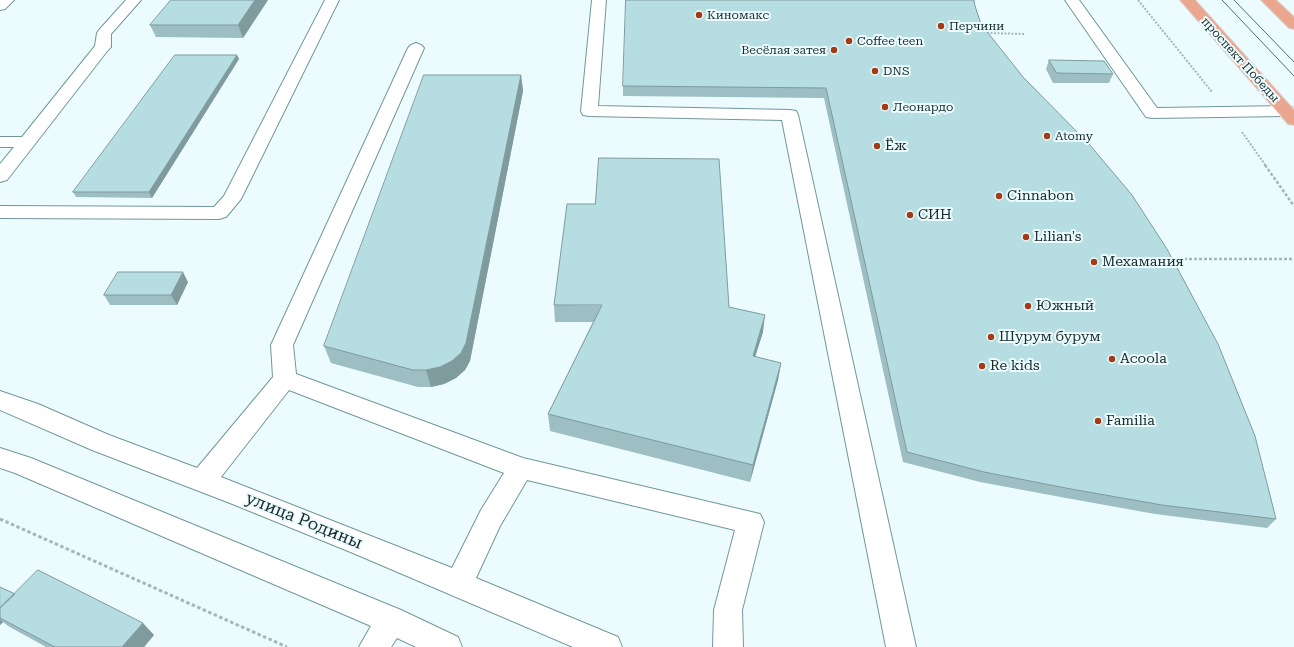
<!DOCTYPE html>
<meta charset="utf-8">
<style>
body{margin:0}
canvas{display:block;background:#ecfcfe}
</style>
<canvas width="1294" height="647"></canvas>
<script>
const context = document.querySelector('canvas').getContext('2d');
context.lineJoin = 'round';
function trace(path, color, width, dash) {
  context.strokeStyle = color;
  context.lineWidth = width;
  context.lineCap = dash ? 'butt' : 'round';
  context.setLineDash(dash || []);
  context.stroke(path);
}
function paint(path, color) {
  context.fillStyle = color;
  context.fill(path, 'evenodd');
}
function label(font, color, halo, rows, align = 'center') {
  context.font = font + ' "Roboto Serif",serif';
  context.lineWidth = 4;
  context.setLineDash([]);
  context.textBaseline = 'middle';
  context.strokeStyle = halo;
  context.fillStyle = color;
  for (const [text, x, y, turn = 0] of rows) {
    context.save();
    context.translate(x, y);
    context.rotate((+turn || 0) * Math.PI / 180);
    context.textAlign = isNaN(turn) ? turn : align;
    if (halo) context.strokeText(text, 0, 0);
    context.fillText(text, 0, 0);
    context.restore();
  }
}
const pathFar2 = new Path2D(`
 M1138,0L1212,92
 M987,33L1024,34
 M1242,132L1266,166`);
const pathFar1 = new Path2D(`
 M1265,165L1294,206
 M1169,259H1294`);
const path = new Path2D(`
 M0,519L287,647`);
const minor = new Path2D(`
 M0,0H14L5,9L0,10Z
 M126,0H141L111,34V47L108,50L7,180L0,182V164L14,147H0V137H22L95,46L97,33L99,30Z
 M325,0H339L241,199L226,217L219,219L0,218V206L214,207L224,196Z
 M592,0H606L598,106L790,110L796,111L798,115L916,647H886L782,120L589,116L583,115L581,111Z
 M1065,0H1079L1157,108L1286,106L1292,107L1294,112L1292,115L1286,116L1152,118L1146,117Z
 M416,43L421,45L424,48L293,345L296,374L523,458L760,514L764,522L742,610L743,647H713L714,610L735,530L527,480L500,526L476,578L618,637L622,647H573L353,553L230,503L92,450L0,410V391L38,404L109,435L197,468L273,377L271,345L408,48L411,45ZM289,390L504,473L481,510L452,568L221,477Z
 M0,448L31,458L401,610L458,637L462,647H416L397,638L391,647H359L371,626L15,473L0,468Z`);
const major = new Path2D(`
 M1180,0H1195L1294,110V125L1288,124Z
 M1261,0H1276L1294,17V29L1289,28Z`);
const tram = new Path2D(`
 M1222,0L1294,76
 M1234,0L1294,62`);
const wall = new Path2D(`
 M268,0L243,38L156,37L150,25Z
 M975,6L981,24L1276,519L1267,528L1155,514L1066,498L980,482L903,462L824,98L623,96V86Z
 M237,55L239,59L152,198L76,197L73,192Z
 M1049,60L1113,74L1109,83H1053L1046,69Z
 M521,75L523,91L470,361L465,370L456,378L444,384L431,387H418L331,363L324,346Z
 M188,282L177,305H110L104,295Z
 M554,305L729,307L763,332L755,357L781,363L778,380L750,482L550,431L548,414L593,322H555Z
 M0,587L15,594L154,635L144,647H46L8,626L3,622L0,625Z`);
const shadedWall = new Path2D(`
 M255,0H268L243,38L238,25Z
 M237,55L239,59L152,198L149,192Z
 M521,75L523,91L470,361L465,370L456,378L444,384L431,387L426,370Z
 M183,272L188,282L177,305L171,295Z
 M765,315L763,332L750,373L753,356Z
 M781,363L778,380L750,482L753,465Z
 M0,619L3,622L0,625Z
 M143,623L154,635L144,647H122Z`);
const building = new Path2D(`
 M171,0H255L238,25H150Z
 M626,0H974L975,6L981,24L1023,77L1089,144L1132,195L1167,249L1218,344L1255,436L1276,519L1162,505L1071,489L984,472L907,452L826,88L623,86Z
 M175,55H237L149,192H73Z
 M1049,60L1104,61L1113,74L1057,73Z
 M424,75H521L466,343L461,353L452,361L440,367L426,370H413L324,346Z
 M599,158L719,159L729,307L765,315L753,356L781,363L753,465L548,414L602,305H554L567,204H595Z
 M118,272H183L171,295H104Z
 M38,570L143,623L122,647H55L0,618V608Z
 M0,587L15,594L0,608Z`);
const markers = [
 [699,15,4,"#a23b16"],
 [941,26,4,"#a23b16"],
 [849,41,4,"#a23b16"],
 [834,50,4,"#a23b16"],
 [875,71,4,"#a23b16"],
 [885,107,4,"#a23b16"],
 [1047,136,4,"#a23b16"],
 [877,146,4,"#a23b16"],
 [999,196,4,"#a23b16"],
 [910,215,4,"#a23b16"],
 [1026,237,4,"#a23b16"],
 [1094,262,4,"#a23b16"],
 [1028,306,4,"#a23b16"],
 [991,337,4,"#a23b16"],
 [1112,359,4,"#a23b16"],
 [982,366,4,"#a23b16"],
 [1098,421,4,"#a23b16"]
];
const farPoinames = [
 ["Киномакс",707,15],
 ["Перчини",949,26],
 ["Coffee teen",857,41],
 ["Весёлая затея",826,50,"right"],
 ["DNS",883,71],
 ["Леонардо",893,107],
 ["Atomy",1055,136]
];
const farStreetnames = [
 ["проспект Победы",1240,60,48]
];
const poiNames = [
 ["Ёж",885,146],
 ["Cinnabon",1007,196],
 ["СИН",918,215],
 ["Lilian's",1034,237],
 ["Мехамания",1102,262],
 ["Южный",1036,306],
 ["Шурум бурум",999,337],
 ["Acoola",1120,359],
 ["Re kids",990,366],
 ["Familia",1106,421]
];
const nearStreetnames = [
 ["улица Родины",304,521,22]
];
trace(minor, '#72979b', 2);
trace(major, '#d6d9d9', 2);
trace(pathFar2, '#a7b6b8', 2, [2, 1.5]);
trace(pathFar1, '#a7b6b8', 2.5, [3, 2]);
trace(path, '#a7b6b8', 3, [3.5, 2.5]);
paint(minor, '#fff');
paint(major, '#eba68f');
trace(tram, '#5a696b', 1);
paint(wall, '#9dbec2');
paint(shadedWall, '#7f9b9e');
paint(building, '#b6dde1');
trace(building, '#7f9b9e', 1);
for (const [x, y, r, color] of markers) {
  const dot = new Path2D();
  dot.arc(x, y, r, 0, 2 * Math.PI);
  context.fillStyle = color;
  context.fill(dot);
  trace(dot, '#ecfcfe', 1.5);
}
label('12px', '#1b2a2b', '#ecfcfe', farPoinames, 'left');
label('12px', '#1b2a2b', '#ecfcfe', farStreetnames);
label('14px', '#1b2a2b', '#ecfcfe', poiNames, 'left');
label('17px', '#1b2a2b', '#ecfcfe', nearStreetnames);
</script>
